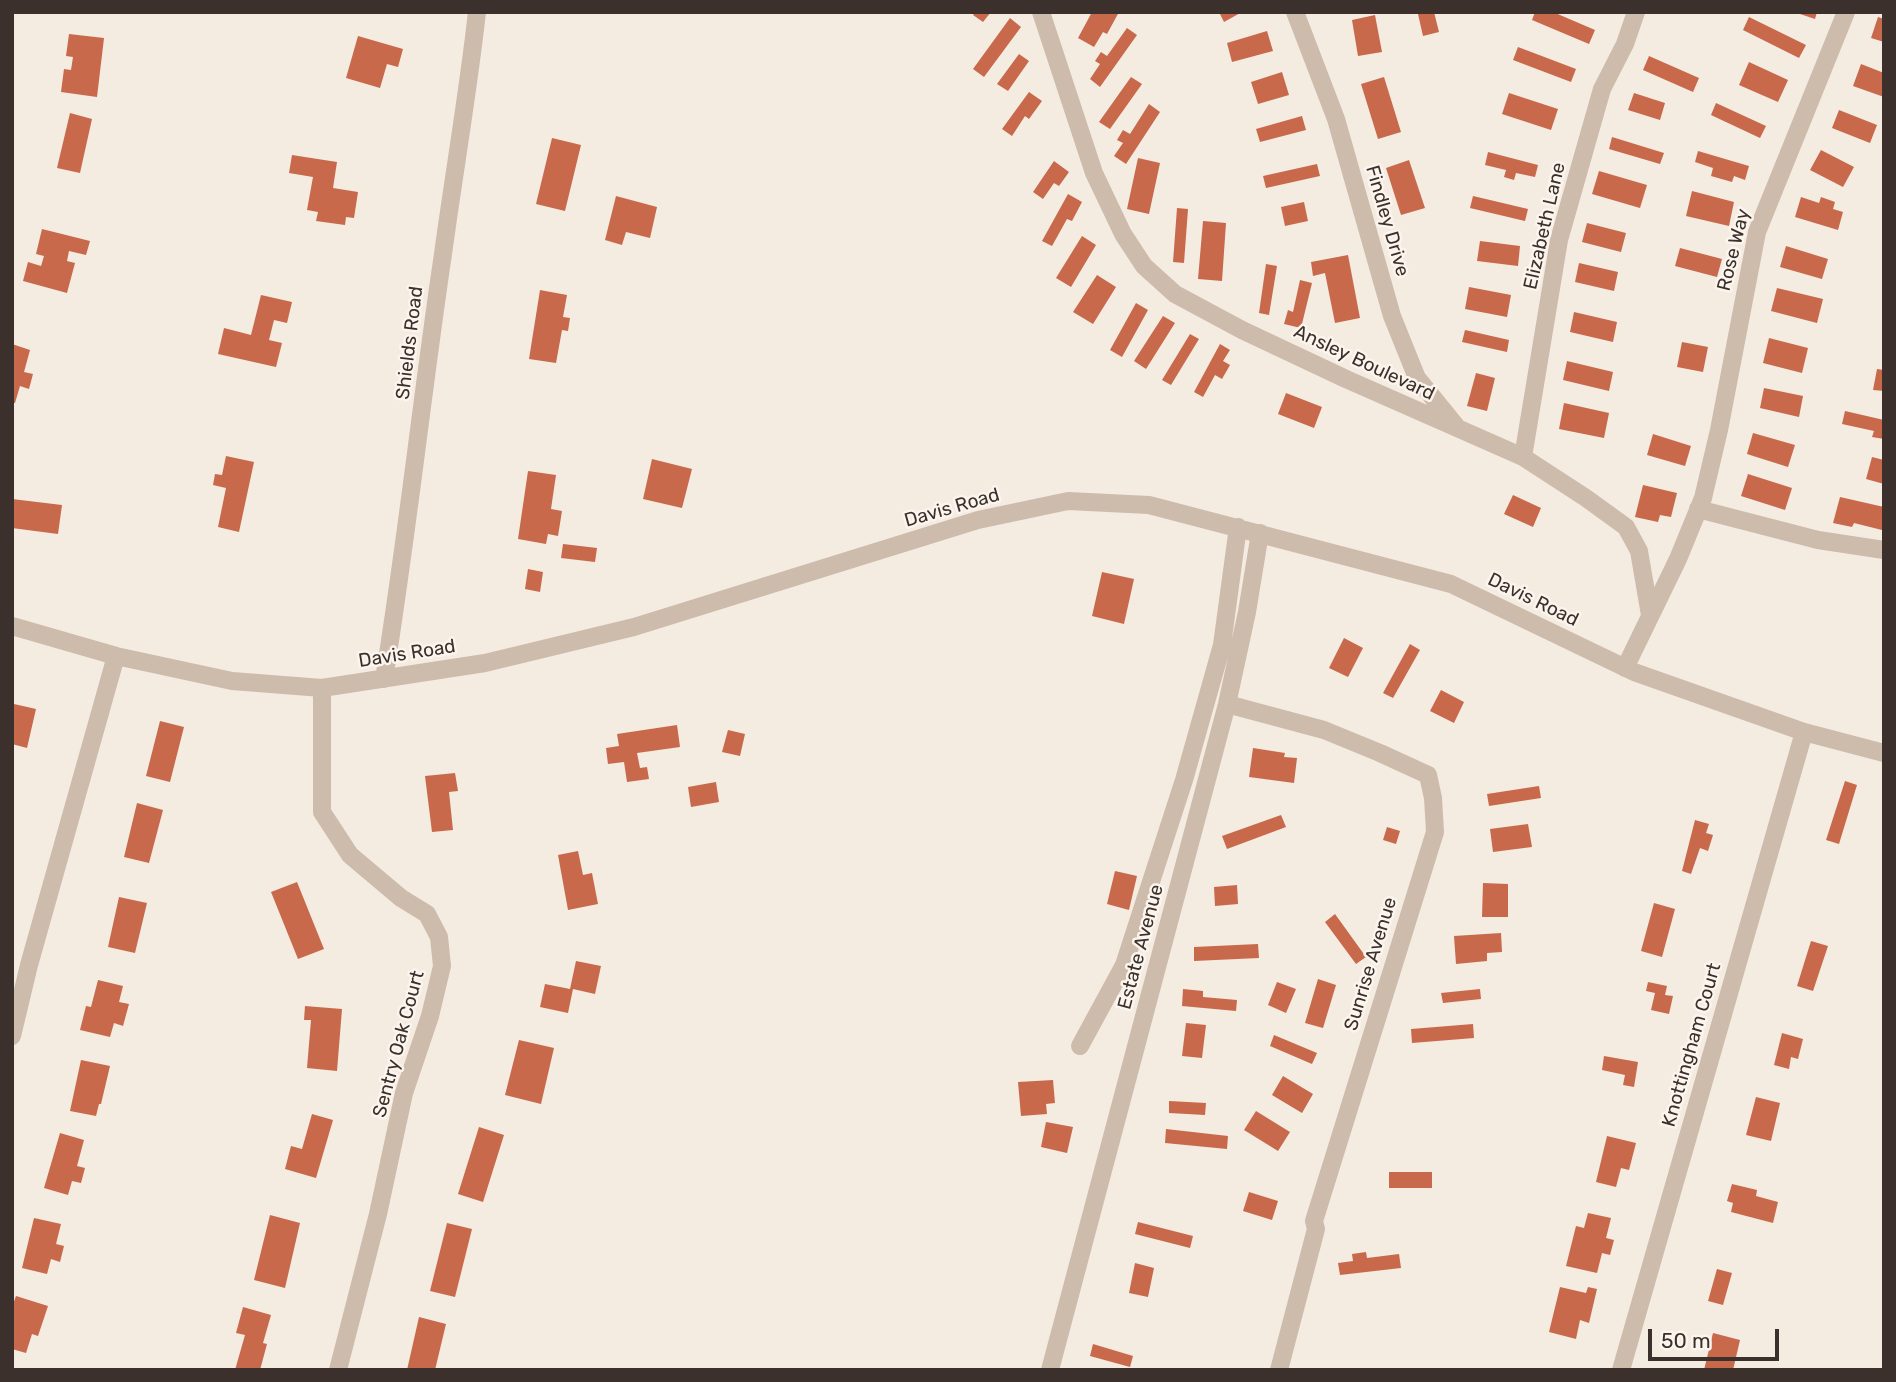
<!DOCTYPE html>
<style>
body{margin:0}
#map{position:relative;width:1896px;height:1382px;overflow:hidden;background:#f4ebe1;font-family:Rubik,sans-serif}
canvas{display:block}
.frame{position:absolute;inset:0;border:14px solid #3b302b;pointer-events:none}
.scale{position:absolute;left:1648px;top:1329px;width:131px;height:32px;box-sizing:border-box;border:4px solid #3b302b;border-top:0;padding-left:9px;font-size:21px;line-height:24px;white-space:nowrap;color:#3b302b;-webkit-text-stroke:5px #fbf5ee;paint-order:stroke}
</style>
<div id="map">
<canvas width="1896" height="1382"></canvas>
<div class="frame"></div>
<div class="scale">50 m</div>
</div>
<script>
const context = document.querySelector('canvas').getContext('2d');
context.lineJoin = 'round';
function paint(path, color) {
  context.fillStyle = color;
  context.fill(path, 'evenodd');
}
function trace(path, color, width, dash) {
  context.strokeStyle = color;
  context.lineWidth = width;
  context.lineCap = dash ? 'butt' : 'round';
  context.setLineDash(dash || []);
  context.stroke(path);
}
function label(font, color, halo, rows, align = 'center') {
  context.font = font + ' Rubik,sans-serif';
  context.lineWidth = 5;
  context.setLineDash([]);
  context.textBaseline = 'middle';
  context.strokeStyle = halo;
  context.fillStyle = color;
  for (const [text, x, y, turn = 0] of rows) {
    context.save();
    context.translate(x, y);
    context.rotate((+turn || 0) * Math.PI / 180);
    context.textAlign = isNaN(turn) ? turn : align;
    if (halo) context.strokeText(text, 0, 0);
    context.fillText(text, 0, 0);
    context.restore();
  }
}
const building = new Path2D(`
 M975,12H991L983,22L973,15Z
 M1092,12H1119L1107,34L1103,32L1094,47L1078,38Z
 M1219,12H1242L1224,22Z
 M1426,12H1434L1439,32L1423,36L1418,14Z
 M1535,12H1553L1595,30L1589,44L1532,20Z
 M1794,12H1817L1815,19Z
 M1375,15L1382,52L1358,56L1352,20Z
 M1749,17L1806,45L1799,58L1743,30Z
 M1878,17L1884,19V42L1871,38Z
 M1010,18L1021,27L984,77L973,69Z
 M1127,28L1137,35L1100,87L1090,79L1100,64L1095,61L1101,52L1107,56Z
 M1267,31L1273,51L1232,62L1227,43Z
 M69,34L104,38L97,97L61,92L64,69L71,70L73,57L66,56Z
 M358,36L403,49L398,67L387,64L380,88L346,78Z
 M1518,47L1576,69L1571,82L1513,60Z
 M1019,54L1029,61L1008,91L997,84Z
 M1649,56L1699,78L1693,92L1643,70Z
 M1749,62L1788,80L1778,102L1739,85Z
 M1861,64L1884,73V97L1853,86Z
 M1282,72L1289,95L1258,104L1251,82Z
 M1131,77L1142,84L1110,129L1099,122Z
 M1384,77L1401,132L1378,139L1361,84Z
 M1029,92L1042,101L1029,119L1025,116L1012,136L1002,129Z
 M1509,93L1558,109L1551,130L1502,114Z
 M1634,93L1665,103L1660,120L1628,110Z
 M1716,103L1766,126L1760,138L1711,115Z
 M1149,104L1160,112L1126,164L1114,156L1123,143L1117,140L1123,130L1130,134Z
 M1839,110L1877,125L1870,143L1832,128Z
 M70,113L92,119L80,173L57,168Z
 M1302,116L1306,130L1260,142L1256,129Z
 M1612,137L1664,153L1660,164L1609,149Z
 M552,138L581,145L565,211L536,204Z
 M1821,150L1854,167L1843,187L1810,170Z
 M1698,151L1749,166L1745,180L1734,176L1732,182L1711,176L1713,168L1695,162Z
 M1488,152L1538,165L1535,177L1516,173L1514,180L1504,177L1506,170L1485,165Z
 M292,155L337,162L333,188L358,192L354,218L346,217L345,225L316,221L318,212L307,210L313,177L289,173Z
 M1138,158L1160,163L1149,214L1127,209Z
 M1409,160L1425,208L1401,215L1386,168Z
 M1054,161L1069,172L1059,186L1054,183L1043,199L1033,192Z
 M1317,164L1320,176L1266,188L1263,176Z
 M1599,171L1647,185L1640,208L1592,194Z
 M1692,191L1734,202L1729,226L1686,216Z
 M1068,194L1082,202L1072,221L1067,219L1052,246L1042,241Z
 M616,196L657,207L650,238L626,232L622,245L605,240Z
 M1473,196L1528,209L1525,221L1470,208Z
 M1801,197L1819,203L1821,197L1835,202L1833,209L1843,212L1838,230L1795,217Z
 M1304,202L1308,221L1285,226L1281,207Z
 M1177,208L1188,209L1184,263L1173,262Z
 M1203,221L1226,223L1222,281L1198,279Z
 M1587,223L1626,233L1621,252L1582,242Z
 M42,229L90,241L86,255L69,251L67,261L75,263L67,293L23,281L28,262L41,266L44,256L36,254Z
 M1082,236L1096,245L1071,287L1056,278Z
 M1480,241L1520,246L1518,266L1477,261Z
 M1786,246L1828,259L1822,279L1780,267Z
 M1680,248L1722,259L1717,277L1675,266Z
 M1348,255L1360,318L1335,323L1325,273L1313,276L1311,262Z
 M1579,263L1618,272L1614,291L1575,282Z
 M1266,264L1277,266L1269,315L1259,313Z
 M1097,275L1116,287L1093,324L1073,312Z
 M1300,280L1312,283L1301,328L1284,324L1288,310L1293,312Z
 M1469,287L1511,295L1507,317L1465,309Z
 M1777,288L1823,299L1817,323L1771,311Z
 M540,290L567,295L563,317L570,318L568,331L562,330L556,363L529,359Z
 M261,295L292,302L287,323L274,320L269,340L282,343L276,367L218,354L224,328L251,335Z
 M1136,303L1148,310L1122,357L1110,350Z
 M1574,312L1617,322L1613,342L1570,332Z
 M1163,316L1175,323L1146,369L1134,361Z
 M1465,330L1509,340L1507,352L1462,342Z
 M1190,334L1199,339L1171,385L1162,380Z
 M1769,338L1808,348L1802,373L1763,363Z
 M1682,342L1708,347L1703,372L1677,367Z
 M12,344L30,350L24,372L33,374L29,389L20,386L15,403H12Z
 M1220,344L1230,350L1223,361L1230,365L1222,379L1215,375L1203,397L1194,392Z
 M1567,361L1613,372L1609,391L1563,380Z
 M1877,369L1884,370V391L1873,390Z
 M1476,373L1495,378L1487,411L1467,406Z
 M1764,388L1803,396L1799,417L1760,408Z
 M1286,393L1322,407L1314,428L1278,414Z
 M1564,403L1609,413L1604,438L1559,429Z
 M1845,411L1884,420V439L1872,437L1874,431L1842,424Z
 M1753,433L1795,445L1788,467L1747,454Z
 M1653,434L1691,446L1685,466L1647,455Z
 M226,456L254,462L239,532L218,527L226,488L213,485L215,474L222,475Z
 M1872,457L1884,460V484L1866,479Z
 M652,459L692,469L682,508L643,499Z
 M528,471L556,475L551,509L562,511L558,536L548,534L546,544L518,539Z
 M1748,474L1792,488L1785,510L1741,496Z
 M1643,485L1677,493L1671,517L1660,515L1658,522L1635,517Z
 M1513,495L1541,508L1533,527L1504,514Z
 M1840,497L1884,507L1882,530L1854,523L1852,527L1833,523Z
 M12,499L62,505L58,534L12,528Z
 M563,544L597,548L595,562L561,558Z
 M528,569L543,572L540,592L525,589Z
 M1102,572L1134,579L1124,624L1092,616Z
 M1344,638L1363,648L1348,677L1329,668Z
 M1410,644L1420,650L1393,698L1383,693Z
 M1441,690L1464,702L1454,723L1430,711Z
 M14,704L36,709L27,748L12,744Z
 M160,721L184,727L170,782L146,776Z
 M677,725L680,747L637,753L640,768L647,767L649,779L627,782L624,762L608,764L606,748L619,746L617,734Z
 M728,730L745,734L740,756L722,752Z
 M1253,748L1285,753L1284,757L1297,758L1294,783L1249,777Z
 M455,773L458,791L449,792L453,830L432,832L425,776Z
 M1845,781L1857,785L1839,844L1826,840Z
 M716,782L719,802L691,807L688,787Z
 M1539,786L1541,798L1489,806L1487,794Z
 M137,803L163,810L149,863L124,857Z
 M1281,815L1286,827L1227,849L1222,836Z
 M1695,820L1709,824L1706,833L1713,835L1708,851L1700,848L1691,874L1682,871Z
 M1528,824L1532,847L1493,852L1490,829Z
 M1387,827L1400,831L1396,844L1383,840Z
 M578,851L583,875L592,873L598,904L568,910L558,855Z
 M1115,871L1137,876L1129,910L1107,904Z
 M297,882L324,949L298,959L271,892Z
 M1483,883L1508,884V917H1482Z
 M1237,885L1238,904L1215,906L1214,887Z
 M119,897L147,903L135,953L108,947Z
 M1654,903L1675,909L1662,957L1641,951Z
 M1335,914L1366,957L1356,964L1325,922Z
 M1501,933L1502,952L1487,953V961L1456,964L1454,936Z
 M1811,941L1828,946L1813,991L1797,986Z
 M1258,944L1259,958L1194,961V947Z
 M576,961L601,966L595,994L573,989L568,1013L540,1007L545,984L570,989Z
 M1318,979L1336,985L1323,1028L1305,1023Z
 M98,980L123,986L119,1002L129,1004L123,1026L114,1023L110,1037L80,1030L86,1006L91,1007Z
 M1277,982L1296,989L1286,1013L1268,1005Z
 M1648,982L1667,986L1665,995L1673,996L1669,1014L1651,1010L1655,993L1646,991Z
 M1183,989L1203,991V997L1237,1000L1236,1011L1182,1006Z
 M1480,989L1481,999L1443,1003L1441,993Z
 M305,1006L342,1009L337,1071L307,1068L311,1020H304Z
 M1186,1023L1206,1025L1202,1058L1182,1056Z
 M1473,1024L1474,1038L1412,1043L1411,1029Z
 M1782,1033L1803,1039L1798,1059L1791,1057L1789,1069L1774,1065Z
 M1274,1035L1317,1053L1312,1064L1270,1046Z
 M519,1040L554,1048L541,1104L505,1095Z
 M1604,1056L1638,1062L1634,1087L1623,1085L1625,1075L1602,1070Z
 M81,1060L110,1066L101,1104H99L96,1116L70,1111Z
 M1283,1076L1313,1094L1302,1113L1272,1095Z
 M1053,1080L1055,1103L1046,1104L1047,1114L1021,1116L1018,1082Z
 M1756,1097L1780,1103L1771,1141L1746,1135Z
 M1169,1101L1206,1103L1205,1115L1169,1113Z
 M1256,1111L1290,1132L1278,1151L1244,1130Z
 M312,1114L333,1120L316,1178L285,1169L291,1146L302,1149Z
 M1046,1122L1073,1127L1067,1153L1041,1147Z
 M479,1127L504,1135L483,1202L458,1194Z
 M1166,1129L1228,1136L1227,1149L1165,1143Z
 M60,1133L84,1140L77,1166L85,1168L81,1183L72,1181L68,1195L44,1188Z
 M1607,1136L1636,1143L1629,1170L1621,1168L1616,1187L1596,1182Z
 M1389,1172H1432V1188H1389Z
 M1732,1184L1757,1190L1756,1196L1778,1202L1773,1223L1731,1212L1733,1203L1727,1201Z
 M1249,1192L1278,1201L1272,1220L1243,1211Z
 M1588,1213L1611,1218L1606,1238L1614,1240L1610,1255L1602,1253L1597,1273L1566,1266L1576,1226L1584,1228Z
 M270,1215L300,1223L285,1288L254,1280Z
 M34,1218L61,1224L56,1244L64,1246L60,1262L51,1259L47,1274L22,1268Z
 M1138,1222L1193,1236L1190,1248L1135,1234Z
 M447,1223L472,1229L455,1297L430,1291Z
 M1366,1252L1367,1258L1399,1254L1401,1268L1340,1275L1338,1263L1353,1261L1352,1254Z
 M1135,1263L1154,1268L1148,1297L1129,1293Z
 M1717,1269L1732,1273L1723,1305L1708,1301Z
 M1560,1287L1586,1293L1588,1287L1597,1289L1589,1323L1580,1320L1576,1339L1549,1332Z
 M16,1296L48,1306L38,1336L32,1334L26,1353L12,1349V1307Z
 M243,1307L271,1315L263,1343L267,1344L260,1370H235L245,1335L236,1333Z
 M419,1317L446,1324L435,1370H407Z
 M1713,1333L1740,1340L1733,1370H1704Z
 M1093,1344L1133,1356L1130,1367L1090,1356Z`);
const minor = new Path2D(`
 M1041,12L1094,173L1123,234L1144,266L1175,294L1242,330L1346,379L1523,457L1586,498L1626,527L1639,551L1650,615
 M1295,12L1336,119L1392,316L1417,378L1456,426
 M1523,457L1559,240L1602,89L1625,44L1636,12
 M1698,509L1818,540L1884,550
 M12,626L116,656L232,681L322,688L485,663L634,627L978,520L1068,501L1149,505L1451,584L1634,672L1804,732L1884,753
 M1625,668L1678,559L1703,498L1719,430L1757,232L1846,12
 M384,679C407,538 422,395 443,254C454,173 468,93 477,12
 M322,688V812L350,855L401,898L427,914L439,937L442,966L430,1016L404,1093L378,1214L338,1370
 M1227,704L1324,730L1380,753L1428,775L1433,798L1435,832L1314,1221L1316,1229L1279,1370
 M12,1036L29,965L116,656
 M1080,1046L1124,965L1184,780L1222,645L1238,527
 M1050,1370L1227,704L1247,612L1260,533
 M1621,1370L1804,732`);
const streetNames = [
 ["Findley Drive",1387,221,74],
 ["Elizabeth Lane",1545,226,-77],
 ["Rose Way",1734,250,-76],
 ["Shields Road",410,343,-83],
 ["Ansley Boulevard",1364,363,25],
 ["Davis Road",952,508,-16],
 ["Davis Road",1533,600,26],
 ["Davis Road",407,654,-9],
 ["Estate Avenue",1141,947,-75],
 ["Sunrise Avenue",1371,964,-73],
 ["Sentry Oak Court",399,1044,-75],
 ["Knottingham Court",1692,1045,-74]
];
paint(building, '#c8694b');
trace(minor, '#cdbbac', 18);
label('19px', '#3b302b', '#fbf5ee', streetNames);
</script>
